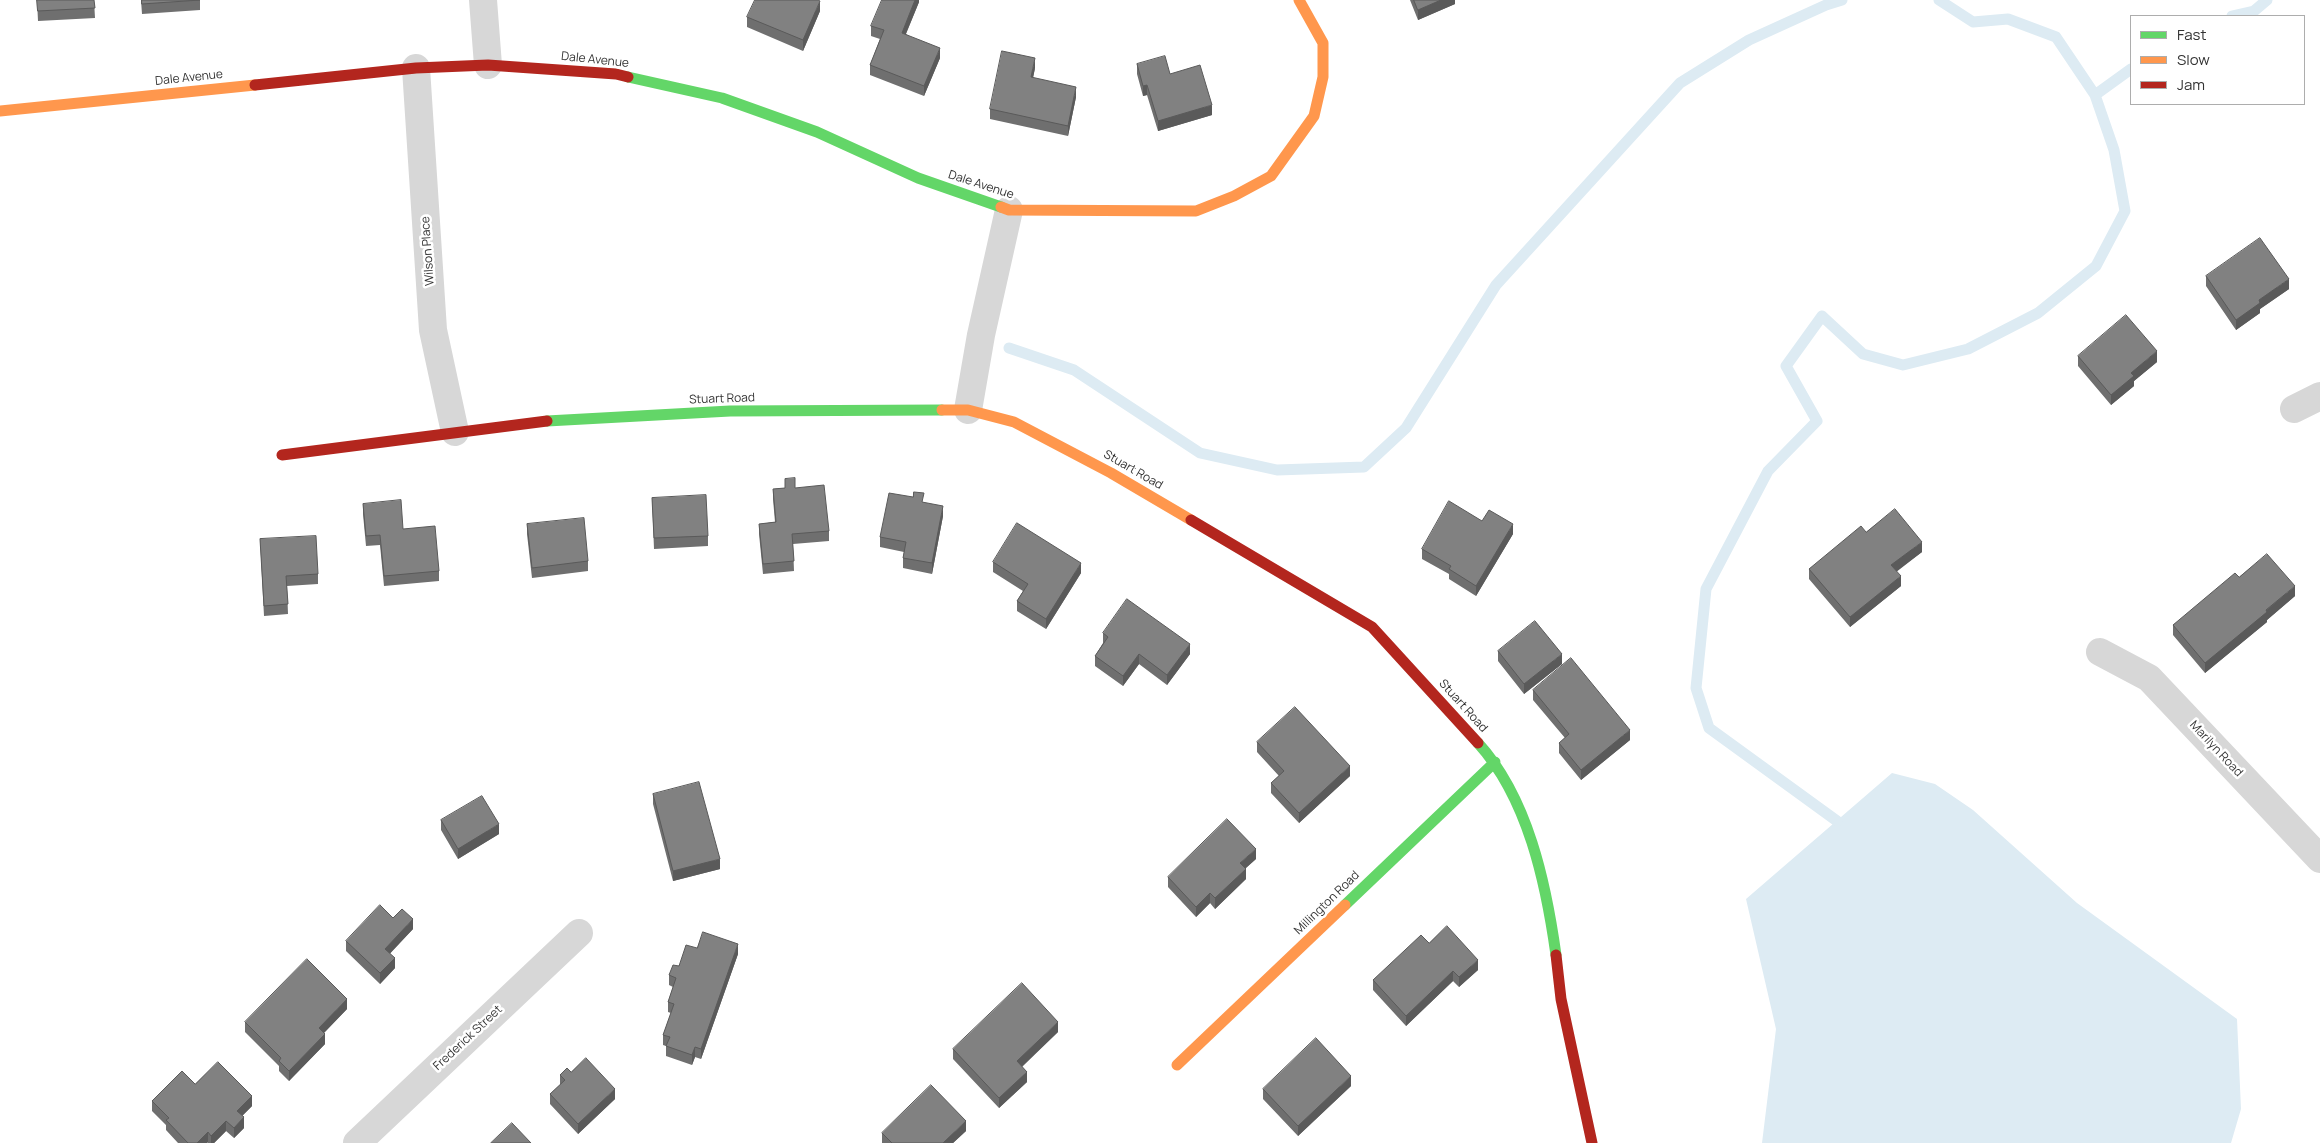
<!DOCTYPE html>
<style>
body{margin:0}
#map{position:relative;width:2320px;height:1143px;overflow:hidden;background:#fff;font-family:Manrope,sans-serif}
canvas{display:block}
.legend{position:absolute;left:2130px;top:15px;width:175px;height:90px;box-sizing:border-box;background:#fff;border:1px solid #adadad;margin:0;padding:6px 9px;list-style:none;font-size:15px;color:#333}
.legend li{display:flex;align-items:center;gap:10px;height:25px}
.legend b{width:25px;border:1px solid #adadad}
</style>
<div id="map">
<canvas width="2320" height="1143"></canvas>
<ul class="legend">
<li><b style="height:6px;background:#63d668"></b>Fast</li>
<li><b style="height:6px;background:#ff974d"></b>Slow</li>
<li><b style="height:6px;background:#b3261e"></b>Jam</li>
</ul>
</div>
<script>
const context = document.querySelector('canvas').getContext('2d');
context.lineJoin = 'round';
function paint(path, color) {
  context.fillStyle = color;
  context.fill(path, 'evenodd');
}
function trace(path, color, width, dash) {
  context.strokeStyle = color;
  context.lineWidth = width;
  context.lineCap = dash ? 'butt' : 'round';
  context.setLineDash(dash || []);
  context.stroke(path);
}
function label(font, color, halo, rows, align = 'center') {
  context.font = font + ' Manrope,sans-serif';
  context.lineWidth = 5;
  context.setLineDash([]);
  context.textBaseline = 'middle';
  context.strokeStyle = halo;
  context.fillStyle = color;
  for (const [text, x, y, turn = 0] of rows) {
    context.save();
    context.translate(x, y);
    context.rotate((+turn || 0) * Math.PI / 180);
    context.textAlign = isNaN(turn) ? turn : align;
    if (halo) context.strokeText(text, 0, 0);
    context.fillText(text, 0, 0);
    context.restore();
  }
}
const water = new Path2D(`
 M1892,773L1935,784L1973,810L2077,903L2237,1019L2241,1109L2231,1143H1762L1776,1029L1746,899Z`);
const stream = new Path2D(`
 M2232,16L2254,11L2267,0
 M2095,95L2131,69
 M1009,348L1074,370L1200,453L1277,470L1364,467L1406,428L1496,285L1680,83L1749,40L1826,5L1842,0
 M1837,821L1709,728L1696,688L1706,589L1768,471L1817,421L1786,366L1822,316L1863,354L1903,365L1968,349L2038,313L2096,266L2125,211L2114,150L2095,95L2056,37L2008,19L1973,22L1939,0`);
const street = new Path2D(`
 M483,0L488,65
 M416,68L433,330L455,432
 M2294,409L2320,396
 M968,410L981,335L1009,210
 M2100,652L2149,678L2320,859
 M357,1143L579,933`);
const fast = new Path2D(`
 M628,77L722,98L817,132L918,178L1001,207
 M547,421L730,411L942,410
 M1478,743C1528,798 1546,883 1556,955
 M1345,905L1495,762`);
const slow = new Path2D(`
 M0,111L255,85
 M1001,207L1009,210L1196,211L1234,196L1271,176L1314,116L1323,77V43L1299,0
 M942,410H968L1014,422L1111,473L1191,520
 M1177,1065L1345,905`);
const jam = new Path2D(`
 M255,85L416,68L488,65L616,74L628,77
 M282,455L547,421
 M1191,520L1372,627L1478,743
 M1556,955L1561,999L1592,1143`);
const wall = new Path2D(`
 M37,0H94L95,18L38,21Z
 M141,0H200V10L142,14Z
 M919,0V2L906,34L940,58L924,96L870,75V65L880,39L871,36V26Z
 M1410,0H1455V4L1418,20Z
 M820,11L803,51L747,27V17Z
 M1137,64L1170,74L1212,115L1158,131L1147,95L1143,96L1137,74Z
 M1035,68L1033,78L1076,97L1068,136L990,119V109Z
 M2206,276L2289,289L2260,309V313L2236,330L2206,286Z
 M2078,356L2157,362L2134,381V386L2111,405L2078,366Z
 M785,479L795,488L829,531V541L793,544L794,571L763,574L759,534V524L775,522L773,499V489L785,488Z
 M652,498L708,536V546L654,549Z
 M924,502L943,516L932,574L903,568V558L904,552L880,547V537Z
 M363,504L403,529L439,571V581L384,586L380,545L366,546L363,514Z
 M1482,521L1513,534L1476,596L1449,579V574L1422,559V549Z
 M527,524L588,561V571L532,578L527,534Z
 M1866,532L1922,552L1896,571L1901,586L1850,627L1809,579V569Z
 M260,539L318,574V584L287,586L288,614L264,616Z
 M993,562L1081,573L1046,629L1017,611V601L1023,591L993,572Z
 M2239,577L2295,596L2267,620V622L2205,673L2173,635V625Z
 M1103,633L1190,654L1167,685L1139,664L1123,686L1095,666V656L1103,643Z
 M1498,651L1562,664L1524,694L1498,661Z
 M1533,690L1630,740L1581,780L1559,753V743L1565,738L1533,700Z
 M1257,742L1350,776L1299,823L1271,793V783L1279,776L1257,752Z
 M653,794L720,869L673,881L653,804Z
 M441,820L499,834L458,859L441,830Z
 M1256,859L1246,868V879L1215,909L1210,903L1196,917L1168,887V877Z
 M393,918L413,929L390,953L395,968L380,984L346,951V941Z
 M1429,943L1478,970L1459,987L1453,981L1406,1026L1373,990V980Z
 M697,948L738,954L701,1059L695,1057L692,1065L666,1056V1046L663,1045V1035L671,1013L668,1012V1002L673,987L669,985V975Z
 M347,1009L324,1033L325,1044L289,1081L279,1071V1066L245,1032V1022Z
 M1058,1032L1022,1067L1027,1082L999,1108L953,1059V1049Z
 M560,1075L615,1099L578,1134L550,1104V1094L560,1085Z
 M195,1084L252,1106L242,1116L244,1128L234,1138L226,1131L214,1143H208V1142L207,1143H178L166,1130V1125L152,1111V1101Z
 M1351,1086L1298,1136L1263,1099V1089Z
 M966,1131L953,1143H882V1133Z`);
const shadedWall = new Path2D(`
 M915,0H919V2L902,43V33Z
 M1441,0H1455V4L1418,20V10Z
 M820,1V11L803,51V40Z
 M940,48V58L924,96V86Z
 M1035,58V68L1031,87V77Z
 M1147,85V95L1143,96V86Z
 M1076,87V97L1068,136V126Z
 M1212,105V115L1158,131V121Z
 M2289,279V289L2260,309V313L2236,330V320L2259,300Z
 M2157,351V362L2134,381V386L2111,405V395L2131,373Z
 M943,506V516L932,574V563Z
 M1513,524V534L1476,596V586Z
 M1922,542V552L1891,576V565Z
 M1081,563V573L1046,629V619Z
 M1901,576V586L1850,627V617Z
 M2295,586V596L2267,620V622L2205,673V663Z
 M1190,644V654L1167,685V675Z
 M1139,654V664L1123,686V676Z
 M1562,654V664L1524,694V684Z
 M1630,730V740L1581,780V770Z
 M1350,766V776L1299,823V813Z
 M499,824V834L458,859V849Z
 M1256,849V859L1240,873V863Z
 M720,859V869L673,881V871Z
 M1246,869V879L1215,909V898Z
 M1210,893V903L1196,917V907Z
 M413,919V929L385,959V949Z
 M738,944V954L701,1059V1049Z
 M395,958V968L380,984V973Z
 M1478,960V970L1459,987V977Z
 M1453,971V981L1406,1026V1016Z
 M347,999V1009L319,1038V1028Z
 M1058,1022V1032L1017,1071V1061Z
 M325,1034V1044L289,1081V1071Z
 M695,1047V1057L692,1065V1055Z
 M1027,1072V1082L999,1108V1098Z
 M1351,1076V1086L1298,1136V1126Z
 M615,1089V1099L578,1134V1124Z
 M252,1096V1106L237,1121V1111Z
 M244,1117V1128L234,1138V1128Z
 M226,1121V1131L214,1143H211V1136Z
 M966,1121V1131L953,1143H943Z
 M208,1132V1142L207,1143H197Z`);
const building = new Path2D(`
 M37,0H94L95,8L38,11Z
 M142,0H200L142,4Z
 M755,0H818L820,1L803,40L747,17Z
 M882,0H915L902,33L940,48L924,86L870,65L884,30L871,26Z
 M1414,0H1441L1418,10Z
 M1002,51L1035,58L1031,77L1076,87L1068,126L990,109Z
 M1165,56L1170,74L1200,65L1212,105L1158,121L1147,85L1143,86L1137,64Z
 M2260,238L2289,279L2259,300L2260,303L2236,320L2206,276Z
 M2126,315L2157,351L2131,373L2134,376L2111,395L2078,356Z
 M795,478V488L824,485L829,531L792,534L794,561L763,564L759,524L776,522L773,489L785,488V479Z
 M914,492L924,493L922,502L943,506L932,563L903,558L906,542L880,537L889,493L913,497Z
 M706,495L708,536L654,538L652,498Z
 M401,500L403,529L435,526L439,571L384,576L380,535L366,536L363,504Z
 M1449,501L1482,521L1489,510L1513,524L1476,586L1449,569L1451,566L1422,549Z
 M1895,509L1922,542L1891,565L1901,576L1850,617L1809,569L1861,526L1866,532Z
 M584,518L588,561L532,568L527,524Z
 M1017,523L1081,563L1046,619L1017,601L1028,584L993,562Z
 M316,536L318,574L286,576L288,604L264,606L260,539Z
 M2267,554L2295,586L2266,610L2267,612L2205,663L2173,625L2235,573L2239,577Z
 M1127,599L1190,644L1167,675L1139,654L1123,676L1095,656L1108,637L1103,633Z
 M1535,621L1562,654L1524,684L1498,651Z
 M1571,658L1630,730L1581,770L1559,743L1569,734L1533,690Z
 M1295,707L1350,766L1299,813L1271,783L1284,771L1257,742Z
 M699,782L720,859L673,871L653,794Z
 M482,796L499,824L458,849L441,820Z
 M1227,819L1256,849L1240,863L1246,869L1215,898L1210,893L1196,907L1168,877Z
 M380,905L393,918L402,909L413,919L385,949L395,958L380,973L346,941Z
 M1447,926L1478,960L1459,977L1453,971L1406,1016L1373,980L1421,935L1429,943Z
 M703,932L738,944L701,1049L695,1047L692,1055L666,1046L670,1037L663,1035L674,1004L668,1002L676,978L669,975L673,965L679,966L686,945L697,948Z
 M307,959L347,999L319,1028L325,1034L289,1071L279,1061L281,1058L245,1022Z
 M1022,983L1058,1022L1017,1061L1027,1072L999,1098L953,1049Z
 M1316,1038L1351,1076L1298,1126L1263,1089Z
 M586,1058L615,1089L578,1124L550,1094L565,1080L560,1075L567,1068L571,1072Z
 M218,1062L252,1096L237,1111L244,1117L234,1128L226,1121L211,1136L208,1132L197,1143H188L166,1120L169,1118L152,1101L182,1071L195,1084Z
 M931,1085L966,1121L943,1143H892L882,1133Z
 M512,1123L531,1143H491Z`);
const streetNames = [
 ["Dale Avenue",595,60,6],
 ["Dale Avenue",189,78,-6],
 ["Dale Avenue",981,185,18],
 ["Wilson Place",428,251,-94],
 ["Stuart Road",722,399,-2],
 ["Stuart Road",1133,470,30],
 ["Stuart Road",1463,706,48],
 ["Marilyn Road",2216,749,47],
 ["Millington Road",1327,903,-44],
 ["Frederick Street",468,1038,-43]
];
paint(water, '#ddebf3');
trace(stream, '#ddebf3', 11);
trace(street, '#d7d7d7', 28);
trace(fast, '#63d668', 11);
trace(slow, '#ff974d', 11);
trace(jam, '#b3261e', 11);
paint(wall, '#6f6f6f');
paint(shadedWall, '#5a5a5a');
paint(building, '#818181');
trace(building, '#5a5a5a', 1);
label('12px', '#333', '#fff', streetNames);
</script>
